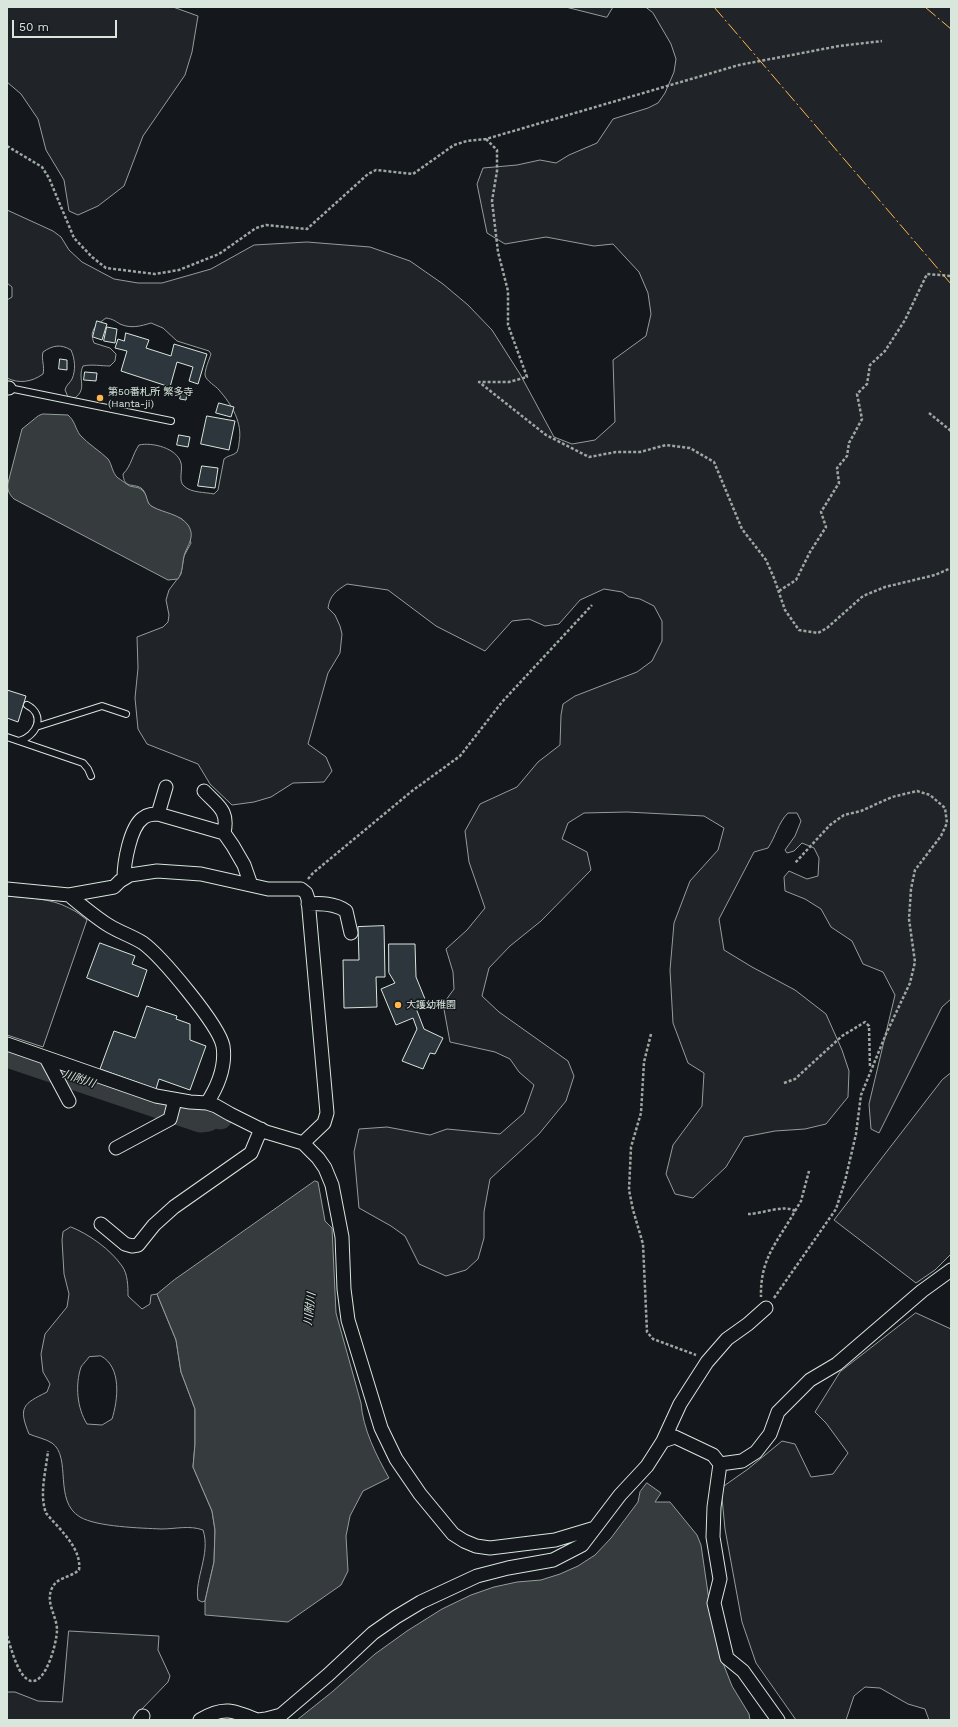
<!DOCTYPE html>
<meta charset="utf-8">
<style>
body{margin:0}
#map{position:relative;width:958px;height:1727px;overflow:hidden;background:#14181c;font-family:"Work Sans",sans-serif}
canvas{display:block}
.frame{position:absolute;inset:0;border:8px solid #d8e6dc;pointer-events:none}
.scale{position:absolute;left:12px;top:20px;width:105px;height:18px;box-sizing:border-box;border:2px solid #d8e6dc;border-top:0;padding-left:5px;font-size:12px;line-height:14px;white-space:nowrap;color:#d8e6dc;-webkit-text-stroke:3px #14181c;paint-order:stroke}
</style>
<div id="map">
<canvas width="958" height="1727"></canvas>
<div class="frame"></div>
<div class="scale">50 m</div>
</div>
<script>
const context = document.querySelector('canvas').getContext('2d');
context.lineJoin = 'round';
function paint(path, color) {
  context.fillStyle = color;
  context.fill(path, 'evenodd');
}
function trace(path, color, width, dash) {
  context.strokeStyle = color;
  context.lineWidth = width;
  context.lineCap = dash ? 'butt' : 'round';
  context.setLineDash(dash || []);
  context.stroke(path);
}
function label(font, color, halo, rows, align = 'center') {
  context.font = font + ' "Work Sans","Noto Sans JP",sans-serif';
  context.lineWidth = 3;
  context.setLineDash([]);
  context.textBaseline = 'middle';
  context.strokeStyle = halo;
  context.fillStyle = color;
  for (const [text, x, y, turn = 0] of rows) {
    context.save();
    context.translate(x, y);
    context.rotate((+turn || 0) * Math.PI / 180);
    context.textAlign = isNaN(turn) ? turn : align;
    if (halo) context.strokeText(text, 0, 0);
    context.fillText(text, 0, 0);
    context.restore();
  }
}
const green = new Path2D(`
 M7,7H173L198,16L192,52L185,75L143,136L124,186L98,206L78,215L69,211L64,180L46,150L38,119L21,94L7,82Z
 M566,7H613L607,17Z
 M646,7H951V999L942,1007L879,1133L871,1129L869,1104L895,995L883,972L863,964L852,941L831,927L821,909L805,899L785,891L784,877L789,871L807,879L818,876L819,858L814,848L802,843L794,851L787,853L785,850L795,836L801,821L797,813H788C778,823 776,836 768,848L754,852L719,919L724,950L752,967L795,990L826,1014L842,1050L849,1071L848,1097L826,1124L805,1129L775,1131L744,1137L726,1167L693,1198L675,1194L666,1174L673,1145L702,1106L704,1073L688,1063L673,1023L670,970L674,923L690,881L718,850L724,828L704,816L627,812L584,813L568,823L562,839L587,852L591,870L541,921L510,946L489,968L482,996L499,1012L568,1061L574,1076L566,1101L539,1134L490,1179L484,1212V1238L478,1259L466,1270L446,1276L419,1264L405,1236L391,1226L359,1208L354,1152L359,1129L387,1127L430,1135L447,1129L500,1134L524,1113L534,1085L519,1072L510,1059L495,1052L450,1042L443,1004L454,989L453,972L446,949L467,930L485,908L469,862L465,831L480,804L517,787L538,762L560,745L561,715L563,704L575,696L637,672L652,661L662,641V621L654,606L640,599L629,597L622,592L604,589L580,600L559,624L545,626L529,619L512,621L485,651L436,626L388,590L347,584C336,591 330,595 328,608L335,615L340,626L342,634L340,653L328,673L308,744L326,757L332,771L324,782L293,783L271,797L254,802L232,805L210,784L198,764L147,744L138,729L135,698L138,668L137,637L163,627L168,622L169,615L166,600L169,590L181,574L184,556L191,543L182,519C175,516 153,509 150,505C145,500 147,492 141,488C133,483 124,489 123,474C132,465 132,455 139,445C152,442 177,448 181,463C183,470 178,481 184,486C191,493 205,492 214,494L218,490L224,459C228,455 233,456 237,452C238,449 239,446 239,443C243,423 232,405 219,390C216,386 206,381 205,375C205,369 209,360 211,354L209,351L177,341L163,328L151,323C141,326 131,329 120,324C115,321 113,319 106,318C95,326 89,330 94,343L110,348L116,354L115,361L110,366C101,366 92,364 83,366C77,379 88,388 75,398L68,397L65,390C66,385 70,383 72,379C76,370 75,359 71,350C61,344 53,345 43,352C41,360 45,366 43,374C32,382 19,384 7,378V300L12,297V287L7,283V210L53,231L61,237L69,250L82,262L114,279L138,283H162L211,269L254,245L307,242L370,247L410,261L443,284L468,305L492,330L520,374L554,437L572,444L595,440L615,422L613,360L646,336L651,314L648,293L639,272L613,244L594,246L546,237L505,244L487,233L477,184L483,168L517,165L540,160L556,163L569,155L597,143L613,119L648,108L658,103L665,93L674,72L676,59L671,44L653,13Z
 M7,896C27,898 51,898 69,908C76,911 82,916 87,920L43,1047L7,1035Z
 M951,1073V1254L935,1270L916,1283L834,1220L942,1080Z
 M71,1227C89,1234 111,1250 122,1266C128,1274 128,1287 128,1296L142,1309L150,1304L151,1295L157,1294L176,1340L181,1372L195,1409V1444L193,1467L212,1511L215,1530L214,1562L205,1601L202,1602L198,1600C194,1579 211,1554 203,1530C189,1525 176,1529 161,1529C141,1528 97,1527 80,1517C53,1501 72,1457 52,1443C46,1439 36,1437 29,1434C18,1407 23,1404 47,1392L50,1384L43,1372L41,1354L45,1334L67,1307L69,1294L64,1274L62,1240L63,1232ZM101,1356C122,1367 118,1400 112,1419L102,1425L87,1424C77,1408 75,1385 81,1367C83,1364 87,1360 89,1357Z
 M916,1313L951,1329V1720H929L925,1709L908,1704L880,1688L865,1687L854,1696L846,1720H796L756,1663L742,1622L725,1529L721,1488L748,1469L782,1441L795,1444L811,1477L833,1474L848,1453L826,1423L815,1412L840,1372Z
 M69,1631L159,1636L158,1650L170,1676L168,1682L140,1711L139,1720H7V1692H15L38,1701L62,1702Z`);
const water = new Path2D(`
 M43,414L68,415C75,421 75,428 80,435C88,444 100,451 108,459C112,464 112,473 118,478C120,479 129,486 130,486C136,488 139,486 144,492C148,497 146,504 153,507C164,513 180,514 188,525C196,537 187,545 184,556C182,565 183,571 178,579L168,580L14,499C9,494 7,490 8,483L22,429L38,416Z
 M315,1181L318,1182L325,1221L332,1228L336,1313L361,1403C363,1429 376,1455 389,1478L363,1491L350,1516L346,1536L348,1571L341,1585L288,1622L205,1615V1601L214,1562L215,1530L212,1511L193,1467L195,1444V1409L181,1372L176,1340L157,1294L174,1280Z
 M647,1483L661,1493L655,1502H670L697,1535L701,1545L710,1607L719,1653L732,1686L749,1714L750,1720H297L332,1692L375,1654L407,1631L442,1609L471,1595L494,1587L517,1582L541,1580L560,1574L578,1566L595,1555L611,1538L638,1502L640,1492Z`);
const river = new Path2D(`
 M7,1055L200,1120L208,1119L215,1115L220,1117`);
const building = new Path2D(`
 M97,321L107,324L102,340L93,337Z
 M107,327L117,329L115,343L104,341Z
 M126,333L149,340L146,348L171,356L174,344L207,354L198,384L189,381L193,367L177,362L170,387L121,371L127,351L115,348L118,339L124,341Z
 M60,359L67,360V370L59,369Z
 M85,372L97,373L96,381L84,380Z
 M182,391L187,392L186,400L180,399Z
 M219,403L234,407L231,417L216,413Z
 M207,416L235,421L229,450L201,444Z
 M179,435L190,437L188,447L177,445Z
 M202,466L218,468L215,488L198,486Z
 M7,690L26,696L18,722L7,718Z
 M384,926L385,977H376L377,1007L344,1008L343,960H359L358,927Z
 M100,943L135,956L132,964L147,970L138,997L87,978Z
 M389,944H415L416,977L425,999L414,1003L424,1029L443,1038L435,1054L430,1053L423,1069L402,1061L417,1029L413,1018L396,1025L381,989L395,983L389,973Z
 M147,1006L177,1016L176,1019L190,1024V1040L206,1046L190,1090L159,1079L156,1089L100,1069L114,1031L135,1038Z`);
const path = new Path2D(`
 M486,139L497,150V171L492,201L498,252L508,291V325L527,377L509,382H479L546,435L589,457L616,452H640L666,445L690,448L714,462L742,529L766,560L774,578L785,610L799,630L818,633L827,628L863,596L885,587L935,575L951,568
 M7,146L42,167L49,178L74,238L92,257L106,268L155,274L179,270L219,254L256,228L266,225L307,229L368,174L376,170L413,174L454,145L467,141L486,139L739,65L839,46L882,41
 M929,413L951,431
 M779,591L796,580L810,552L826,527L821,512L839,483L837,468L847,456L849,443L862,419L857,394L867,384L870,365L885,351L905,320L927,274L951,276
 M308,879L313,873L412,791L460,756L502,702L592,605
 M651,1034L644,1062L641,1113L631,1147L629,1190L633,1210L643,1244L647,1332L653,1339L696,1355
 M784,1083L795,1079L842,1036L865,1022L869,1026L870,1068
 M795,1211L801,1201L809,1171
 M748,1214C762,1214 784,1204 795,1211C777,1243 760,1258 761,1297
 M774,1298L836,1209L845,1181L856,1134L861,1095L886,1034L910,983L915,962L909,919L911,889L915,870L941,836L947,823L945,808L930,795L917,791L892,797L861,811L844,815L830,825L795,863
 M7,1636C11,1647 18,1678 31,1681C46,1684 57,1642 57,1630C57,1616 45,1603 52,1588C57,1577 70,1578 79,1570C82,1548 59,1529 46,1513C39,1494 46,1471 48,1451`);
const lane = new Path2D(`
 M9,388L171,421
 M36,727L102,706L126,714
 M7,737L83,763L88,769L91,776
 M19,741C37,736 46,715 27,705`);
const street = new Path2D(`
 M7,388H9
 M204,791C218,806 229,810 224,833
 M158,814L166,787
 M124,878C124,863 130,827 143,818C148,814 153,814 158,814L224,833L233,846L244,865L251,885
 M7,889L69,895L114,887L120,881L130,875L157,871L201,874L268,889H301L306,893L308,899L327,1113L324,1123L303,1143
 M69,895C81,905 94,916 108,925C119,932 132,936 143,943C161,956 219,1025 223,1046C226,1066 218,1086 207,1103
 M308,904C321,903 335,903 346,911L351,933
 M7,1044L156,1096L190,1102L207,1103L216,1106L230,1114L266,1132L303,1143L318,1158L325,1168L332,1185L342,1237L344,1289L348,1320L381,1428L396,1459L420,1494L453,1534L464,1541L476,1546L490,1548L555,1540L595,1528
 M46,1058L69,1101
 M116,1148L170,1119L175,1100
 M101,1224L125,1244L132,1246L138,1245L154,1225L174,1207L251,1153L261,1129
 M663,1441L680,1404L707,1362L727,1339L748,1324L766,1308
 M720,1464L742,1461L756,1452L770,1434L778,1412L810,1380L837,1364L922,1291L951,1270
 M140,1720L143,1716
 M200,1720C223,1706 233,1710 257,1720
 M258,1720L266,1719L281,1715L328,1675L373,1633L396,1617L421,1602L477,1576L508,1568L553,1560L582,1545L620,1495L647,1466L663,1441L675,1437L713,1455L720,1464L714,1507L713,1537L720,1579L714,1603L727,1658L743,1671L778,1720`);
const power = new Path2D(`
 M714,7L951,284
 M925,7L951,29`);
const markers = [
 [100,398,4,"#ffb74d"],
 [398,1005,4,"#ffb74d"]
];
const poiNames = [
 ["第50番札所 繁多寺",108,392],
 ["(Hanta-ji)",108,404],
 ["大護幼稚園",406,1005]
];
const waterNames = [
 ["川附川",79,1079,19],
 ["川附川",310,1309,-83]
];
paint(green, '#202428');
trace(green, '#939e99', 1);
paint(water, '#363b3e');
trace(water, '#939e99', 1);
trace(river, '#363b3e', 25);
paint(building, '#2c363c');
trace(building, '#d8e6dc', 1);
trace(lane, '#d8e6dc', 8);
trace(street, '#d8e6dc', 15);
trace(path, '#9da8a2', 2.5, [3, 2]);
trace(lane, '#14181c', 6);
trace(street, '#14181c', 13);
trace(power, '#ffb74d', 1, [14, 3, 2, 3]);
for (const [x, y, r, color] of markers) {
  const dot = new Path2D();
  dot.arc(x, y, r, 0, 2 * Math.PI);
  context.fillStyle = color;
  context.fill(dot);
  trace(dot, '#14181c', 1.5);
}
label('10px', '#d8e6dc', '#14181c', poiNames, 'left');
label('italic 11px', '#d8e6dc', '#14181c', waterNames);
</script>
